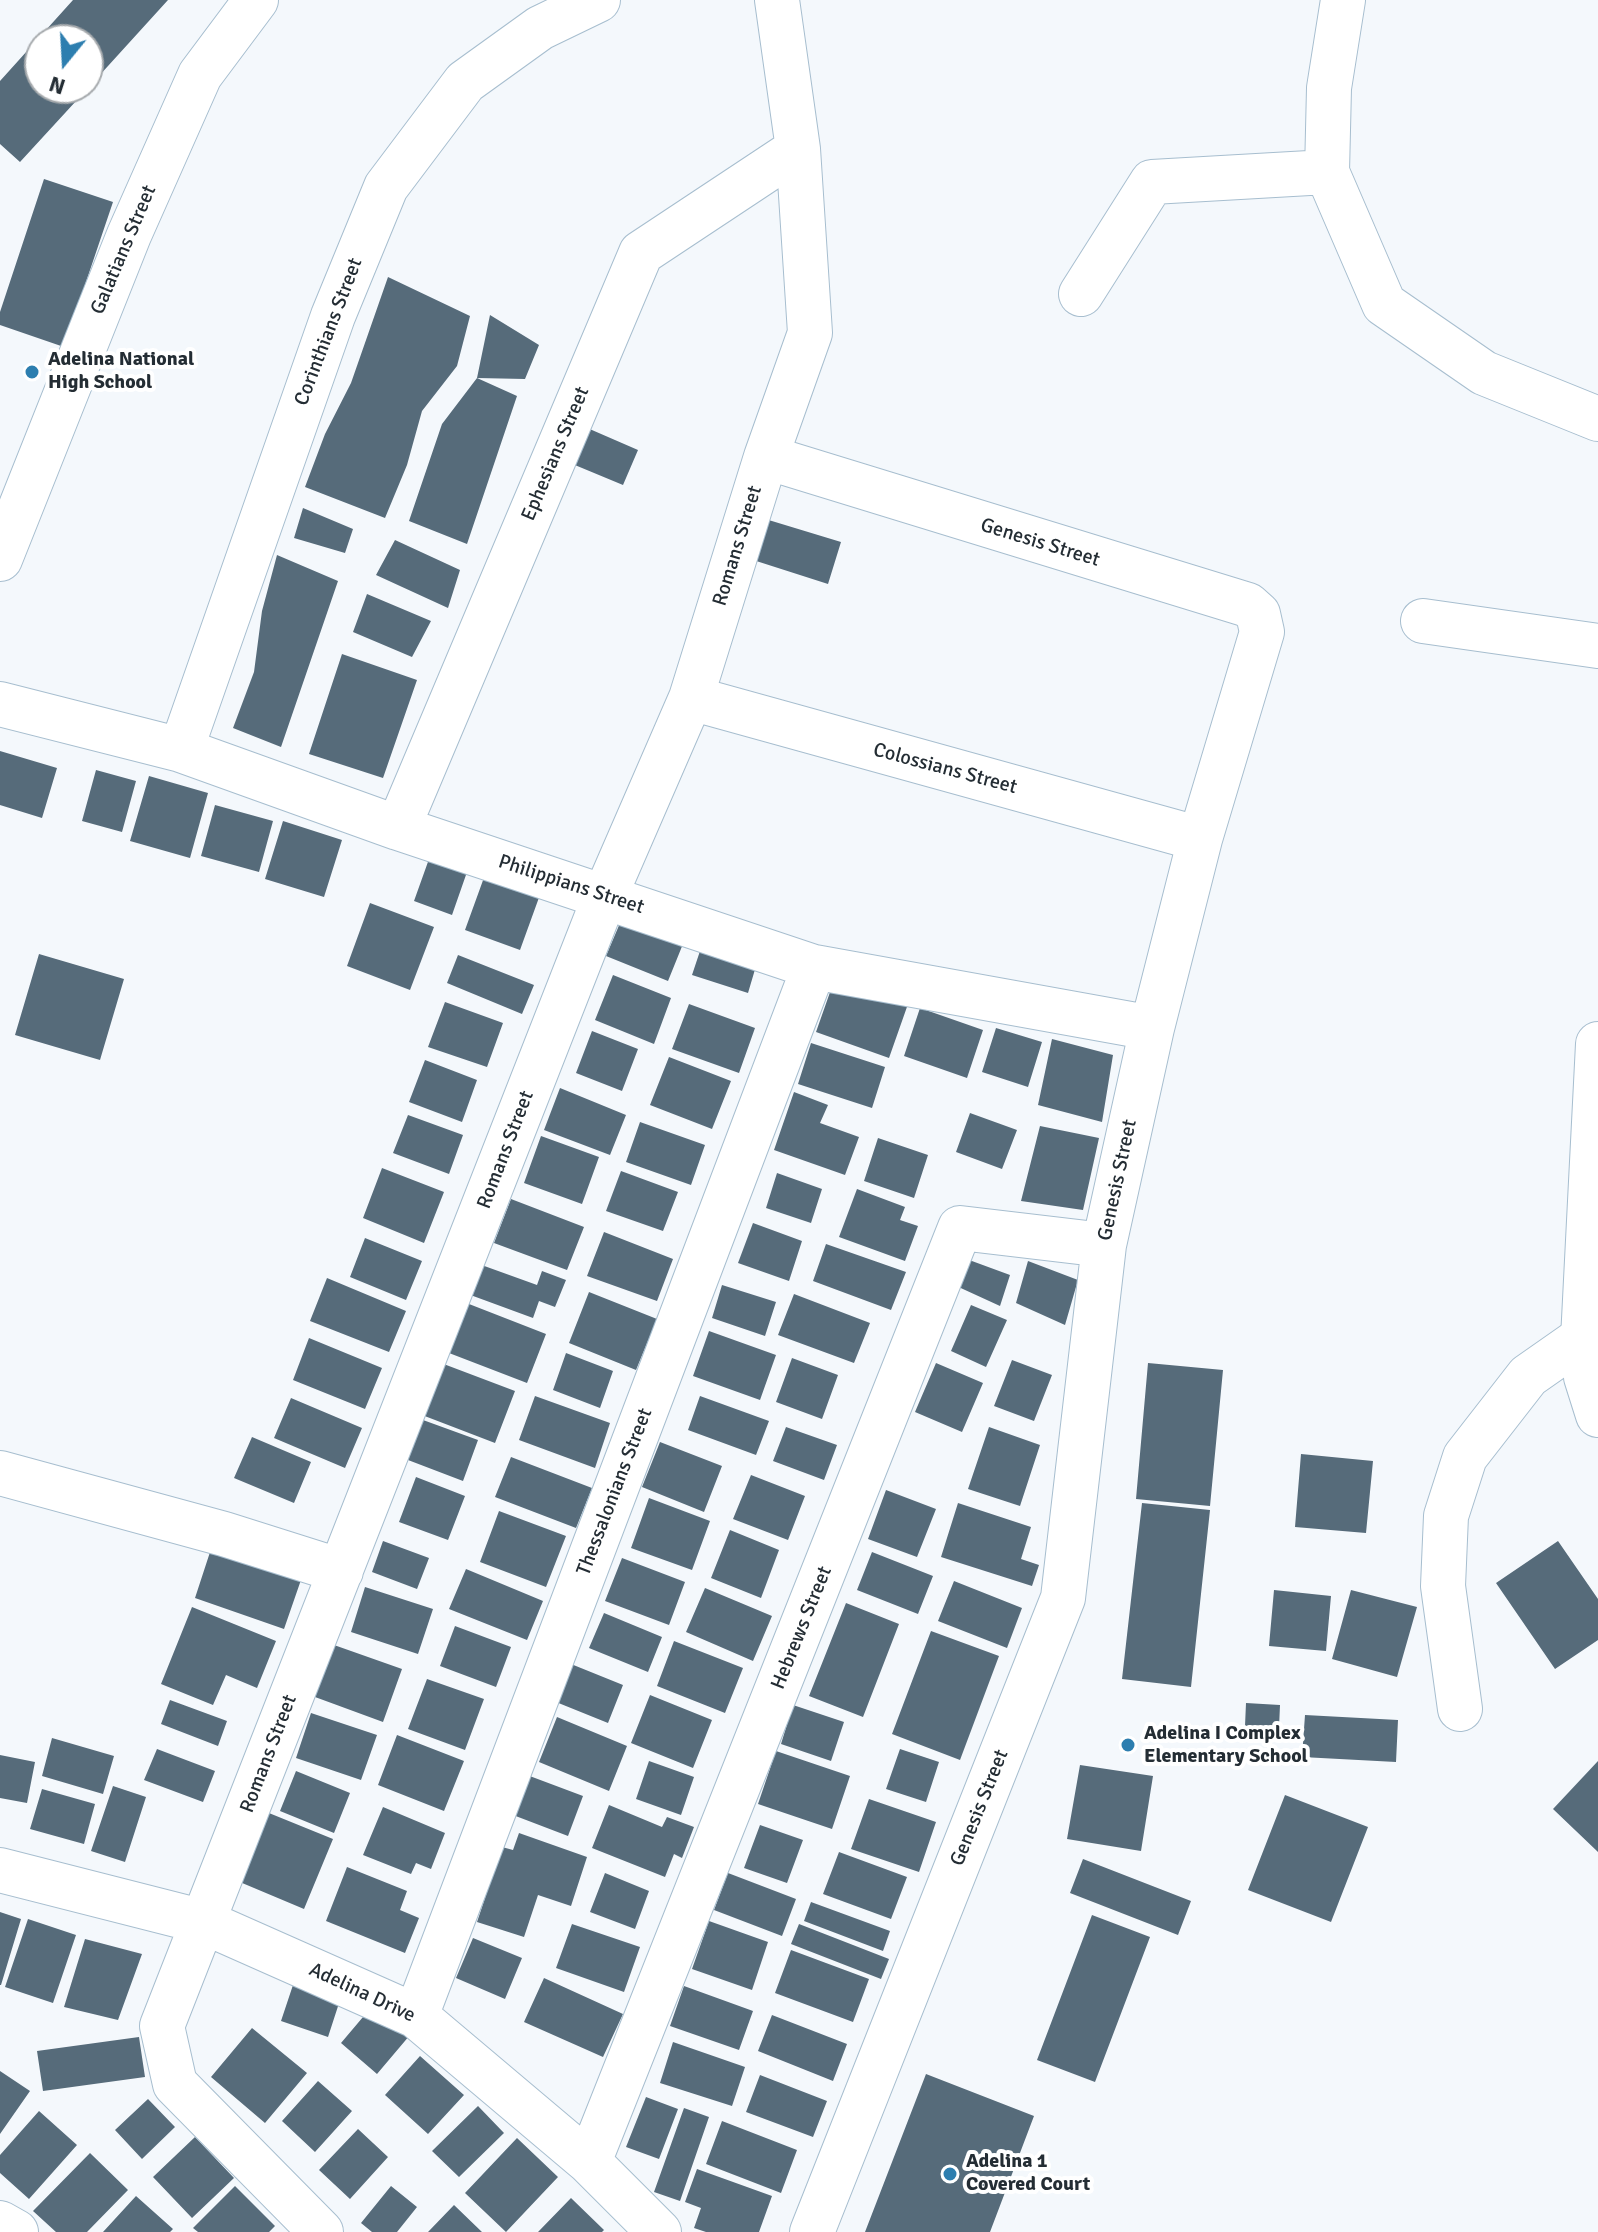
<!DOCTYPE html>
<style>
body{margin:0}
#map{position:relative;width:1598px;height:2232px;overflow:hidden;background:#f4f8fc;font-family:Signika,sans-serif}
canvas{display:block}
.north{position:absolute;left:24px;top:24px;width:80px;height:80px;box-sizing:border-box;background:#fff;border:2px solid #a7abae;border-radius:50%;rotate:198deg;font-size:22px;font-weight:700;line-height:32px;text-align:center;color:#242d34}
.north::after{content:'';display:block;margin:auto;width:28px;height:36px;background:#2d7eaf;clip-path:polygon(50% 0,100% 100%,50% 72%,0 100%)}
</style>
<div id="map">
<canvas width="1598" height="2232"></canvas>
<div class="north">N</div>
</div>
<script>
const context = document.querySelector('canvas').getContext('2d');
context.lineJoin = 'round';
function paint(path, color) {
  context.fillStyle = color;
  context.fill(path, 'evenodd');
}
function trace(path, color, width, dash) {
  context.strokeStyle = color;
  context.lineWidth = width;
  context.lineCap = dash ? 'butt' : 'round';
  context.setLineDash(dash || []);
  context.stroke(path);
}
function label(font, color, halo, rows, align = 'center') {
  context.font = font + ' Signika,sans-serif';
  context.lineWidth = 8;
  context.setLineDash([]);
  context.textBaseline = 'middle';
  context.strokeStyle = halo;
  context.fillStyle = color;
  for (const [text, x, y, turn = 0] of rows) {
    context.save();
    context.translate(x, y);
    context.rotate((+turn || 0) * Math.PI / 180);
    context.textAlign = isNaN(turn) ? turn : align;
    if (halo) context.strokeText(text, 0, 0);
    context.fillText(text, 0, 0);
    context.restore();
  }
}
const building = new Path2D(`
 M73,0H168L88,88V40H40V88H88L20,162L0,144V81Z
 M44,179L113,202L64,347L0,325V312Z
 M388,277L470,316L457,366L422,411L407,465L385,518L305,487L325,434L351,383Z
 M490,315L539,345L525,379L477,378L517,396L467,544L409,521L442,424L477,378Z
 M585,427L638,450L623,485L570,463Z
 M303,508L353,529L345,553L294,538Z
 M762,518L841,542L828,584L750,559Z
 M395,540L460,570L448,608L376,575Z
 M277,555L338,581L281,747L233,728L254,672L262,611Z
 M367,594L431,621L412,657L353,632Z
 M342,654L417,680L383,778L309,754Z
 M0,751L57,768L42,818L0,805Z
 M96,770L136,781L122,832L82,821Z
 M149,776L208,793L190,858L130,841Z
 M215,805L273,821L259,872L201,856Z
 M283,821L342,840L324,897L265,879Z
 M429,859L467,872L452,915L414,901Z
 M486,872L541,892L520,950L465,930Z
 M370,903L434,927L410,990L347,966Z
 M626,909L687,934L668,981L606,956Z
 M704,939L759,956L748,993L692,975Z
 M39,954L124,979L100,1060L15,1035Z
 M458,955L534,985L522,1014L447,983Z
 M613,975L671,998L654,1044L595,1020Z
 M835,978L908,1004L889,1058L816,1032Z
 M445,1002L503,1023L487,1067L428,1047Z
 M689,1004L755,1028L739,1073L672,1049Z
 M920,1008L983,1030L967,1078L904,1056Z
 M996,1028L1042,1042L1028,1087L982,1072Z
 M592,1031L638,1049L622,1091L576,1073Z
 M1052,1039L1113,1055L1102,1122L1038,1105Z
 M811,1043L885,1067L872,1108L798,1084Z
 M669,1057L731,1081L712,1129L650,1105Z
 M425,1060L477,1080L462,1122L409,1102Z
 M560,1088L626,1115L610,1155L544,1130Z
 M794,1092L828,1105L820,1123L859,1137L845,1175L774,1150Z
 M970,1113L1017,1130L1002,1169L956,1152Z
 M408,1115L463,1135L449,1174L393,1153Z
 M640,1122L705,1145L691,1185L626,1162Z
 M1040,1126L1099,1138L1083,1210L1021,1201Z
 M541,1136L599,1157L582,1204L524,1183Z
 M878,1138L928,1155L914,1198L864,1181Z
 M382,1168L444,1192L424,1243L363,1218Z
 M621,1171L678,1192L663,1231L606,1211Z
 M777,1173L822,1189L811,1223L766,1208Z
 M857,1189L905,1207L900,1220L918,1226L905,1261L839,1237Z
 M511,1199L584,1227L567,1270L494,1243Z
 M753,1223L802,1241L789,1281L738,1263Z
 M604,1232L673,1259L657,1301L587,1276Z
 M365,1238L422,1261L406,1300L350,1277Z
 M826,1244L906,1272L891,1310L813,1281Z
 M961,1257L1010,1275L1000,1306L952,1284Z
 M1028,1261L1078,1280L1065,1325L1016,1303Z
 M476,1263L537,1285L542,1271L566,1280L555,1307L539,1301L533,1318L465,1293Z
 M327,1278L406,1311L389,1352L310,1321Z
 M722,1285L776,1302L765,1336L712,1318Z
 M589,1292L657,1319L636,1370L569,1343Z
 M794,1294L870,1323L854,1363L778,1335Z
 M469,1304L546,1334L527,1383L449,1353Z
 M971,1305L1007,1320L986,1367L951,1351Z
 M709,1331L776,1355L760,1400L693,1376Z
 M309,1338L382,1368L365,1409L293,1380Z
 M566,1353L613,1371L600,1408L553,1390Z
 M792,1358L838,1375L822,1419L776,1402Z
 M1012,1360L1052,1375L1034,1421L994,1406Z
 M441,1363L515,1391L495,1443L422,1415Z
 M936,1363L983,1383L962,1432L915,1412Z
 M1148,1363L1223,1370L1210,1506L1136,1499Z
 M535,1396L610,1423L595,1468L519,1440Z
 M700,1396L769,1421L756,1455L688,1430Z
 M291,1398L362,1428L345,1468L274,1438Z
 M423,1420L478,1440L463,1481L408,1460Z
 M786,1427L837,1445L824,1480L773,1461Z
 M989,1427L1040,1445L1020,1506L968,1489Z
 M252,1437L311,1462L294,1503L234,1478Z
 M660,1442L722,1466L704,1512L642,1487Z
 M1301,1454L1373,1461L1366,1533L1295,1527Z
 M511,1457L592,1488L576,1528L495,1497Z
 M751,1475L805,1496L788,1540L733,1519Z
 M416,1477L465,1496L448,1540L399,1522Z
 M886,1490L936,1509L917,1557L868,1539Z
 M649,1498L710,1521L692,1570L631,1548Z
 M958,1503L1031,1527L1021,1559L1039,1565L1032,1586L941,1557Z
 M1142,1503L1210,1510L1191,1687L1122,1679Z
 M499,1511L566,1536L546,1587L480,1562Z
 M730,1530L779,1550L761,1598L711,1578Z
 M383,1541L429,1558L417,1589L372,1572Z
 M1558,1541L1598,1599V1640L1555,1669L1496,1583Z
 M212,1546L302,1577L284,1629L195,1598Z
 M872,1552L933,1576L918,1614L857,1590Z
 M622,1558L685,1582L669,1625L605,1601Z
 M466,1569L543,1601L527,1640L449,1609Z
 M954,1581L1022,1608L1007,1648L938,1621Z
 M365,1587L433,1609L418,1654L351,1632Z
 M705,1588L772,1616L753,1661L686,1632Z
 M1274,1590L1331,1596L1326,1651L1269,1646Z
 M1351,1590L1417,1607L1397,1677L1332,1659Z
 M846,1603L899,1624L863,1717L809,1696Z
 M192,1607L276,1641L257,1688L226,1675L213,1705L161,1684Z
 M604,1613L662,1637L648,1672L589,1648Z
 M455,1626L511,1647L496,1687L440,1666Z
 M931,1631L999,1656L960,1760L892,1734Z
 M674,1641L743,1668L725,1713L657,1686Z
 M334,1645L402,1669L383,1722L315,1697Z
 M571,1664L623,1685L608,1723L556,1702Z
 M427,1679L484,1699L465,1750L408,1729Z
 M650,1695L712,1720L693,1768L631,1743Z
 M170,1700L227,1721L218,1746L161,1724Z
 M1246,1703L1280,1705L1279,1728L1245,1726Z
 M793,1705L844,1722L831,1761L781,1744Z
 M311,1713L377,1735L361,1780L296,1758Z
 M1305,1715L1398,1720L1396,1762L1302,1757Z
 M557,1717L627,1746L609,1791L539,1762Z
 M397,1735L464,1761L444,1811L378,1785Z
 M52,1738L114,1756L103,1794L42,1776Z
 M157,1749L215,1771L203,1802L144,1780Z
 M900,1749L939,1762L926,1802L886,1789Z
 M776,1751L850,1776L832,1829L758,1804Z
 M0,1755L35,1762L27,1803L0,1798Z
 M649,1761L694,1777L681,1815L636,1799Z
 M1598,1761V1852L1553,1809Z
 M1080,1765L1153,1776L1141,1851L1067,1839Z
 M296,1771L350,1793L334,1833L280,1811Z
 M527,1775L583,1796L568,1836L513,1815Z
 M113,1786L146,1797L125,1862L91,1851Z
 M42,1789L95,1804L84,1844L30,1829Z
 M1285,1795L1368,1827L1331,1922L1248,1890Z
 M869,1799L936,1822L919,1872L851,1849Z
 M609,1805L662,1827L667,1817L694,1827L682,1858L674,1854L665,1877L592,1848Z
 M383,1807L445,1833L431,1869L416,1863L411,1874L363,1855Z
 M264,1811L333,1839L304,1909L235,1880Z
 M760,1825L803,1840L787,1883L744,1868Z
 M519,1833L587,1857L571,1906L538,1895L524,1937L477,1922L502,1847L513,1850Z
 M839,1852L907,1877L891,1919L823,1894Z
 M1083,1859L1191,1901L1178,1935L1070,1893Z
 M347,1867L407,1891L400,1910L419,1918L405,1953L326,1921Z
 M605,1873L649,1891L635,1929L590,1912Z
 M728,1873L796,1899L782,1936L714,1910Z
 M811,1902L890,1931L883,1951L804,1921Z
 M0,1912L21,1919L1,1985H0Z
 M1092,1915L1150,1937L1095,2082L1037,2060Z
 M28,1919L76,1935L53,2003L5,1987Z
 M709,1921L768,1942L752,1990L692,1969Z
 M572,1924L640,1947L624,1992L556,1968Z
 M799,1924L889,1959L881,1979L791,1944Z
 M473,1938L522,1958L505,1999L456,1978Z
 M85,1939L142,1954L118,2020L64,2007Z
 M791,1950L869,1979L853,2022L775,1993Z
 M544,1978L623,2014L603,2057L524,2022Z
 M294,1982L341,1997L328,2037L281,2021Z
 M684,1986L753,2011L739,2050L670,2026Z
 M374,2004L410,2035L377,2074L341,2043Z
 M772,2015L847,2044L833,2081L758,2051Z
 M252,2028L307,2073L265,2123L211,2077Z
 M139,2037L145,2077L43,2091L37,2051Z
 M673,2042L745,2067L732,2106L660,2083Z
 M420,2056L464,2095L428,2134L385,2095Z
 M0,2071L30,2091L0,2134Z
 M926,2074L1034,2116L990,2232H865Z
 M760,2075L827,2101L813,2137L746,2112Z
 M318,2081L352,2111L315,2152L282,2121Z
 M646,2097L678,2109L659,2159L626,2147Z
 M148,2099L175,2127L142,2159L115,2130Z
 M478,2106L504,2133L459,2177L432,2151Z
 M684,2108L709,2117L680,2201L654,2192Z
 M39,2111L77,2145L29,2199L0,2173V2155Z
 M722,2121L797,2150L781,2193L706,2164Z
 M358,2129L388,2157L350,2199L319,2170Z
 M195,2137L234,2178L192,2218L153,2177Z
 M517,2138L558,2177L506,2232L465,2193Z
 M90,2153L128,2190L87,2232H56L33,2211Z
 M697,2169L772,2196L759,2232H706L694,2228L701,2208L685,2202Z
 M235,2186L275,2226L269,2232H198L193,2228Z
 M391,2186L417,2207L397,2232H372L361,2223Z
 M136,2196L173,2229L170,2232H103Z
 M571,2198L604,2230L602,2232H538Z
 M454,2205L482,2232H428Z`);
const minor = new Path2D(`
 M1343,0L1329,88L1327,172L1384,304L1484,373L1598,419
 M1081,294L1152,182L1327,172
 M766,457L1248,605L1258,614L1262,632L1200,839L1152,1028L1104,1245L1063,1598L812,2232
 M0,559L129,235L200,75L256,0
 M1423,621L1598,646
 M691,698L1200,839
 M0,704L181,750L398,828L814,967L1152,1028
 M181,750L333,316L386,187L465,82L540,28L598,0
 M398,828L641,253L798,149
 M0,1473L224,1534L341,1571
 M1460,1709L1443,1586L1446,1516L1465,1457L1528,1376L1598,1327
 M0,1870L204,1922L416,2016L589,2162L659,2232
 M416,2016L814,967
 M589,2162L960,1228L1104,1245
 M0,2223L16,2232
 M321,2232L175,2084L162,2026L605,896L691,698L766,457L810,333L798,149L777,0`);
const tertiary = new Path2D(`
 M1598,1044L1583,1339L1586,1377L1598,1415`);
const markers = [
 [32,372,8,"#2d7eaf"],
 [1128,1745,8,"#2d7eaf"],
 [950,2174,8,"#2d7eaf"]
];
const streetNames = [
 ["Galatians Street",124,250,-67],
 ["Corinthians Street",329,332,-69],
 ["Ephesians Street",556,454,-67],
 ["Genesis Street",1040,543,17],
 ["Romans Street",738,546,-73],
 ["Colossians Street",945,769,15],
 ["Philippians Street",571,885,18],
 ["Romans Street",506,1150,-69],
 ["Genesis Street",1118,1180,-78],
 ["Thessalonians Street",615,1492,-69],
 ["Hebrews Street",802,1628,-68],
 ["Romans Street",269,1754,-69],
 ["Genesis Street",980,1808,-68],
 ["Adelina Drive",362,1993,25]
];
const poiNames = [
 ["Adelina National",48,360],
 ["High School",48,383],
 ["Adelina I Complex",1144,1734],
 ["Elementary School",1144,1757],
 ["Adelina 1",966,2162],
 ["Covered Court",966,2185]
];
paint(building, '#566b7a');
trace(minor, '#a7becf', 46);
trace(tertiary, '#a7becf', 46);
trace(minor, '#fff', 44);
trace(tertiary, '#fff', 44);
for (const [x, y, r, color] of markers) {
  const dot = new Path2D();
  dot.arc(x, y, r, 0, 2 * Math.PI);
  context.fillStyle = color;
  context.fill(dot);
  trace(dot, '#fff', 3);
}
label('20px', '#242d34', '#fff', streetNames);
label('bold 20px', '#242d34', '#fff', poiNames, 'left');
</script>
